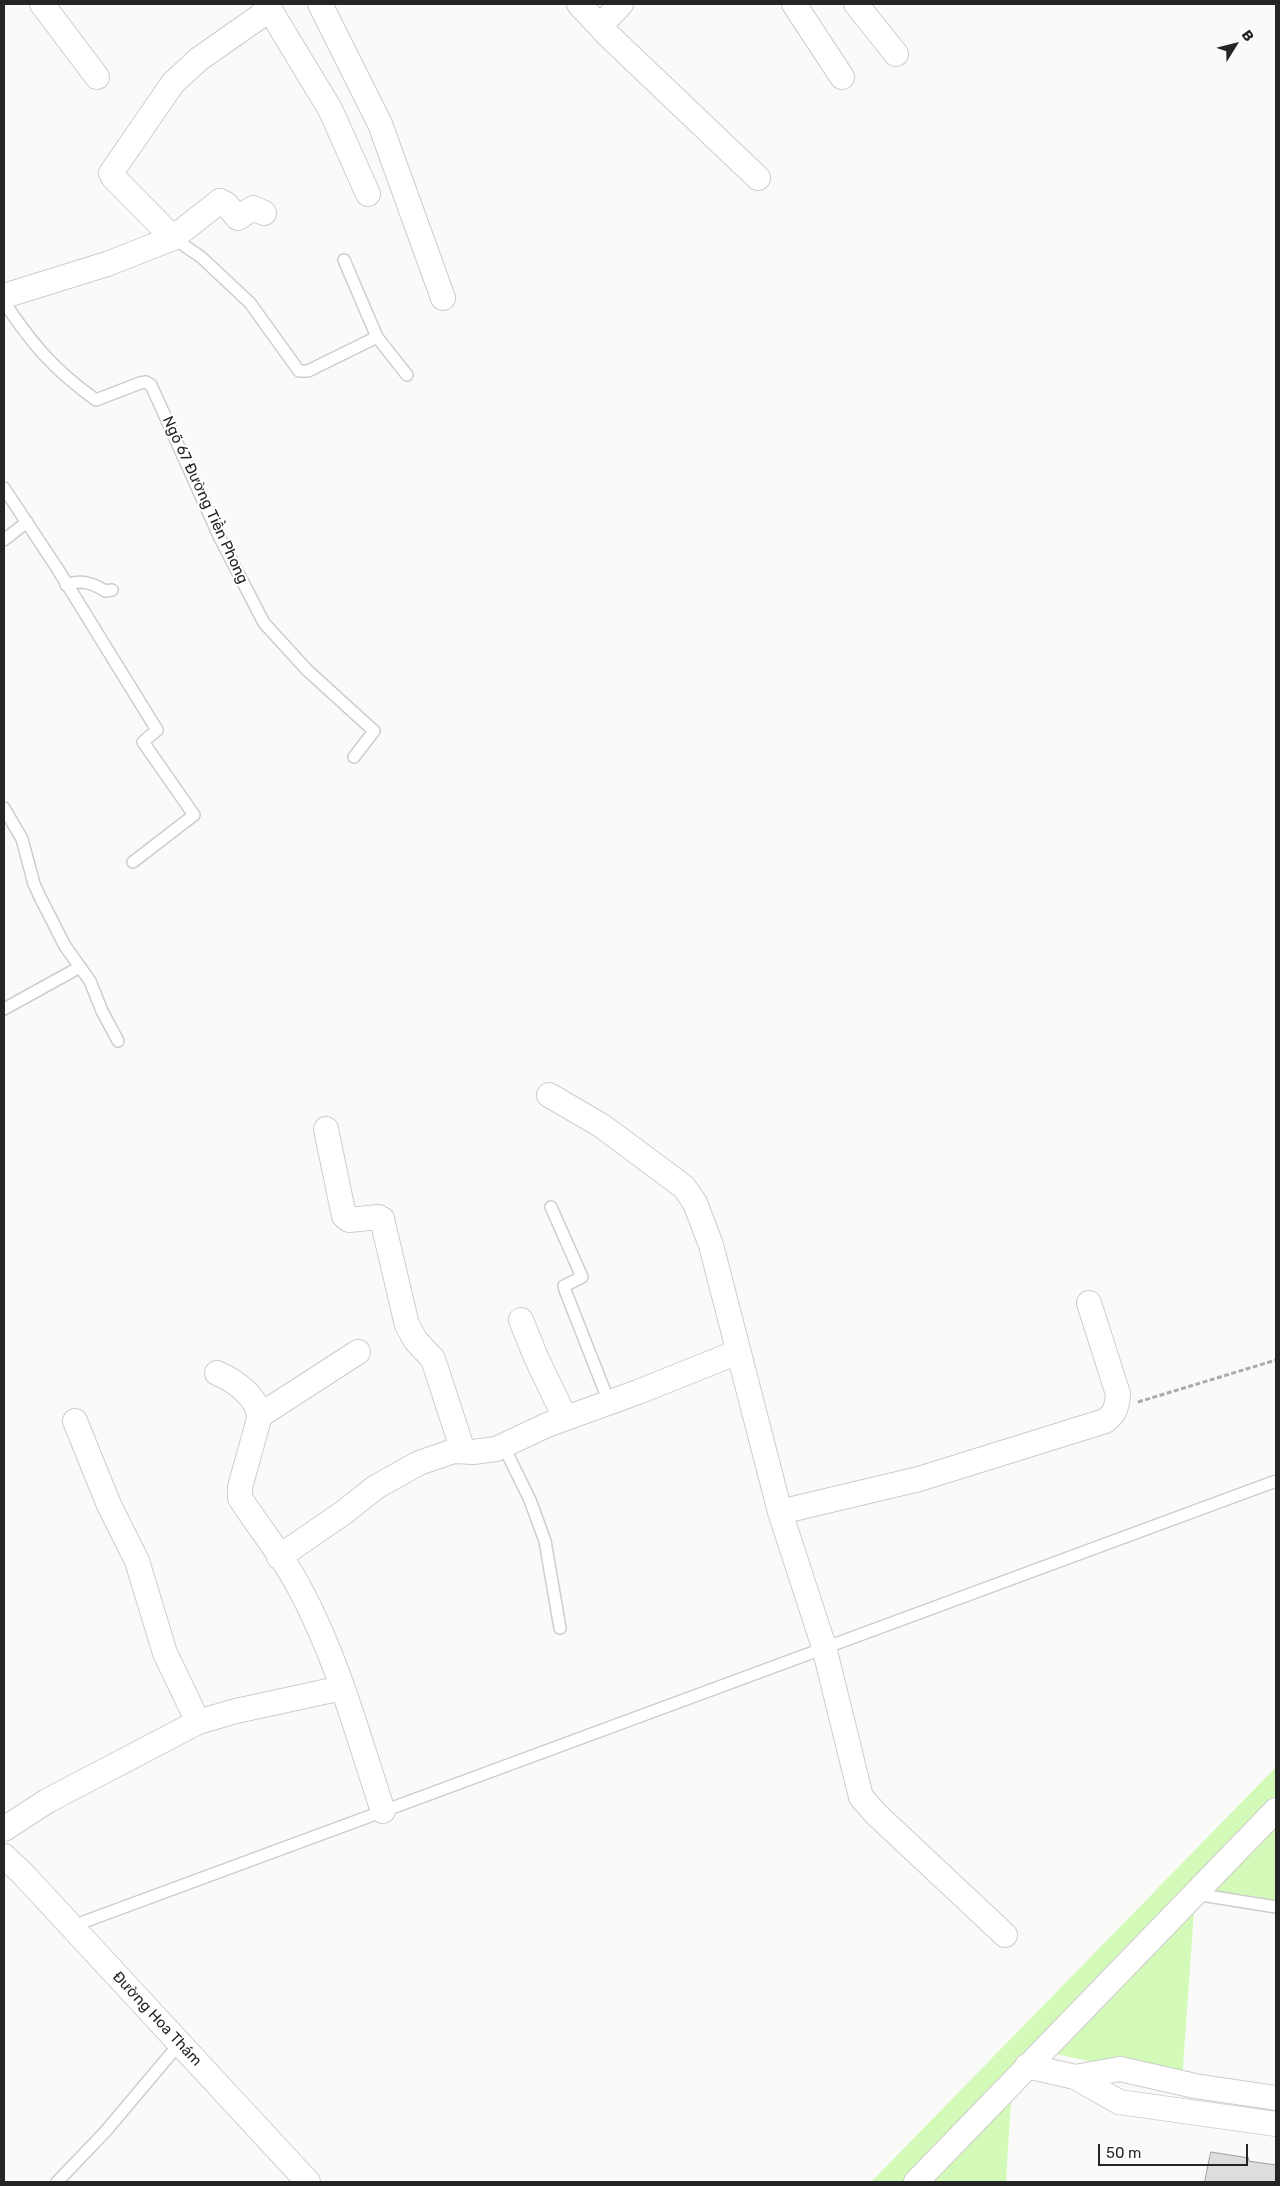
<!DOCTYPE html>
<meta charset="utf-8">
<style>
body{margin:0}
#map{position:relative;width:1280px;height:2186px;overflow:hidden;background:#fafbf8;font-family:Rubik,sans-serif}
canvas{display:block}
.frame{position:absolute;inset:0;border:5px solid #242524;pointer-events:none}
.north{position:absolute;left:1210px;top:20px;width:50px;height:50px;-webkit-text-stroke:4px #fff;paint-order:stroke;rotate:54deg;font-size:14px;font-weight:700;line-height:20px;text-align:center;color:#242524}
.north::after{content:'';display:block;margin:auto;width:18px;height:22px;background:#242524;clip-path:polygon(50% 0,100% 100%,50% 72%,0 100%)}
.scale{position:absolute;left:1098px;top:2144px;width:150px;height:22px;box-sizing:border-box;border:2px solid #242524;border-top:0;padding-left:6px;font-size:15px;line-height:18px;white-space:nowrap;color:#242524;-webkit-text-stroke:4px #fff;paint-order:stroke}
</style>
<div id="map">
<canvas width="1280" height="2186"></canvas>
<div class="frame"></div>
<div class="north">B</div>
<div class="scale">50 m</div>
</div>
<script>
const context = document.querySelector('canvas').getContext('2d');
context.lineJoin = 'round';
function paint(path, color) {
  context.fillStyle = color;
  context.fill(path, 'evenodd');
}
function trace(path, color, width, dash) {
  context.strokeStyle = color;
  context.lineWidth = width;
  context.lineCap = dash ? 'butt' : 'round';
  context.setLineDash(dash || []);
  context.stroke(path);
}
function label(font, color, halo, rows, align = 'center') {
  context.font = font + ' Rubik,sans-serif';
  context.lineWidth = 4.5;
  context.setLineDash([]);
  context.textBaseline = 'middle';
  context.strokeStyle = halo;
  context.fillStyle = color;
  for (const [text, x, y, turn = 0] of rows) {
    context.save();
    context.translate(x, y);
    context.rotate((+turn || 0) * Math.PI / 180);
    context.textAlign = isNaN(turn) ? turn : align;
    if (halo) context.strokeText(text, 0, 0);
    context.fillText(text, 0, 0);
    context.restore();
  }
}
const green = new Path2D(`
 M1276,1767V1806L913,2182H871Z
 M1276,1812V1907L1197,1893Z
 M1195,1896L1182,2082L1043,2051Z
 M1012,2085L1006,2182H919Z`);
const building = new Path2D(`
 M1211,2152L1249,2158L1248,2161L1276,2165V2182H1205Z`);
const path = new Path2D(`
 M1138,1402L1276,1360`);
const lane = new Path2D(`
 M173,238L201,257L250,303L299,371H308L377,337L344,260
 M4,302C33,345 54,370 96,400L140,383L146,382L151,385L219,536L264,623L307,670L374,731L354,757
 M377,337L407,375
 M4,488L57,568L157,730L143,742L194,815L133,862
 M4,540L27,522
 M66,585C81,579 93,583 105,591L112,590
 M4,808L22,839L34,884L40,897L65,946L90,981L102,1011L118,1041
 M4,1009L80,967
 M551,1207L582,1277L564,1286L565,1290L609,1402
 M503,1445L530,1500L545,1541L560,1628
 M1195,1894L1276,1907
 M70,1927L1276,1481
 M57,2182L105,2132L180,2043`);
const street = new Path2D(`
 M42,4L97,77
 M320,4L380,124L443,298
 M579,4L609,36L758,178
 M794,4L842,77
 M856,4L896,54
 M267,5L330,109L368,194
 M600,26L621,4
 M173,238L220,201L226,204L238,218L253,208L264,213
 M4,296L107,264L173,238L113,177L111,173L173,83L199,59L259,17L267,9V4
 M549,1095L602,1126L684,1187L695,1203L711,1245L780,1512L824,1647L861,1797L877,1815L1005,1935
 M326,1129L344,1216L349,1220L378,1217L382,1219L407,1325L416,1341L433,1359L463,1451
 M521,1320L535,1355L565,1418
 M217,1373C234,1380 260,1398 259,1419L240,1487V1498C259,1528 283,1556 299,1587C337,1657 358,1736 383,1811
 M259,1416L358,1352
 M75,1421L109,1505L137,1561L165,1653L198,1722
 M780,1512L919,1479L1105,1421C1115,1414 1117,1407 1118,1394L1089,1303
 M279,1557L343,1513L376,1487L419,1463L454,1451L473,1452L496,1449L547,1425L638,1392L738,1352
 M4,1829L47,1801L198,1722L236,1711L342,1688
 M4,1856L23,1874L308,2182
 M1027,2066L1075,2077L1119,2102L1276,2124
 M1075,2077L1120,2069L1195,2086L1276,2098
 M916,2182L1276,1810`);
const streetNames = [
 ["Ngõ 67 Đường Tiền Phong",205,500,65],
 ["Đường Hoa Thám",157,2019,47]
];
paint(green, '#d4faba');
paint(building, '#dcdedb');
trace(building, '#9c9e9b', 1);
trace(lane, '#cdcecb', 14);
trace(street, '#cdcecb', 26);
trace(path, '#abacaa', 3, [5, 2.5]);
trace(lane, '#fff', 11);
trace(street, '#fff', 24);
label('15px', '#242524', '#fff', streetNames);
</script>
